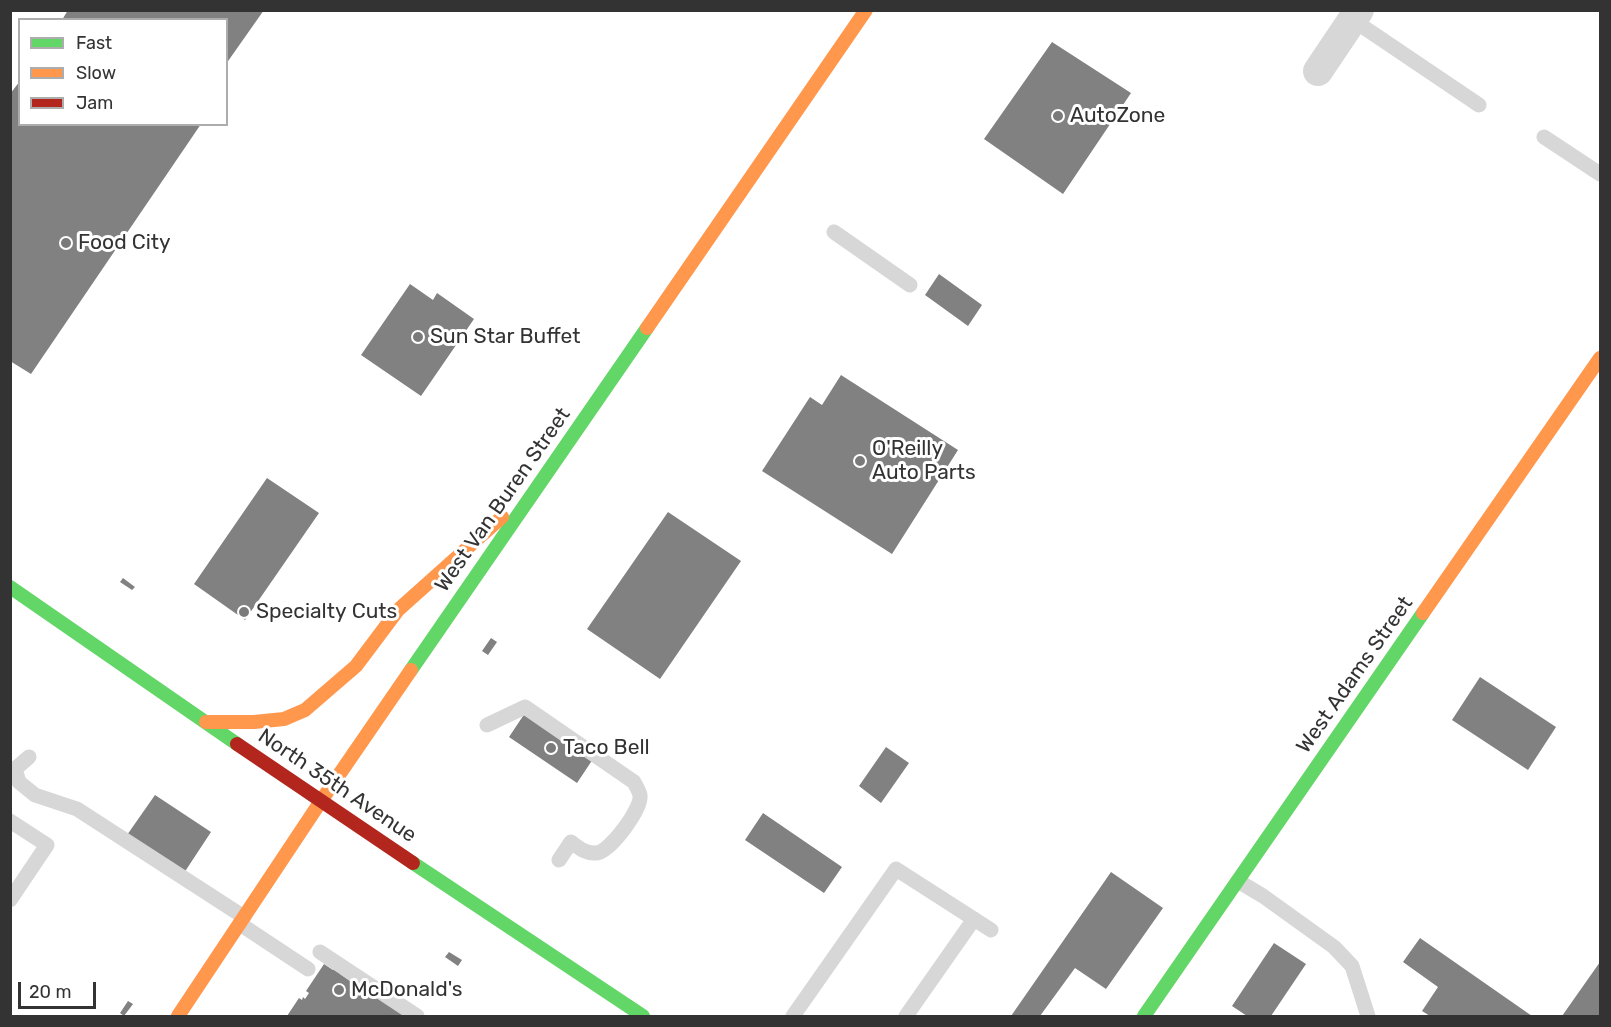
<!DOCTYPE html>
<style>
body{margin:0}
#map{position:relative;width:1611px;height:1027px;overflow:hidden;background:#fff;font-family:Rubik,sans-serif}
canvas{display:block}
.frame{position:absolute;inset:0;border:12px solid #333;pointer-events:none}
.legend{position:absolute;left:18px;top:18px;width:210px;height:108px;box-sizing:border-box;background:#fff;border:2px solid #adadad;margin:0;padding:8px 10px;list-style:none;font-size:18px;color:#333}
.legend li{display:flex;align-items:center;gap:12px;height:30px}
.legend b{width:30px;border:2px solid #adadad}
.scale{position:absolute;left:18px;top:982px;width:78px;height:27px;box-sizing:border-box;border:3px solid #333;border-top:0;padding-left:8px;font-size:18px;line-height:21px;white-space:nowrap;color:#333;-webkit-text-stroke:4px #fff;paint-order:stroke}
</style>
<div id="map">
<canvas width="1611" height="1027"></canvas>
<div class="frame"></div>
<ul class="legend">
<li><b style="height:8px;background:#63d668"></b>Fast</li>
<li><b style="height:8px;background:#ff974d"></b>Slow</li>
<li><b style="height:8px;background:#b3261e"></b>Jam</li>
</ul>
<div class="scale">20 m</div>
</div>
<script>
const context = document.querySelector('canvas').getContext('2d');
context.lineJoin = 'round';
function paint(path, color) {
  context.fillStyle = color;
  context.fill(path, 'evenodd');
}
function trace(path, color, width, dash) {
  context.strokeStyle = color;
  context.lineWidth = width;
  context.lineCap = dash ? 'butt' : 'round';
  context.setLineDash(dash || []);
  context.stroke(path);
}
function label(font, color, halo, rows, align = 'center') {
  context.font = font + ' Rubik,sans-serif';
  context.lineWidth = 6;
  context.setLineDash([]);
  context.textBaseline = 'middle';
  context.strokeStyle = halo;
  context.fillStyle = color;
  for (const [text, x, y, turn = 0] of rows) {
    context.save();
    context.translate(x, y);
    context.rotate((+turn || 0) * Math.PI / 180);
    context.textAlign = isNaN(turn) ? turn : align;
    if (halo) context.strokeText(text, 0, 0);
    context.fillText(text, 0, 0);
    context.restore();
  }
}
const building = new Path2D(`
 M68,10H264L226,64V20H62Z
 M1052,42L1131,93L1063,194L984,139Z
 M20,81V124H201L31,374L10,361V94Z
 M939,274L982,305L968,326L925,295Z
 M410,284L433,300L437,293L474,319L421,396L361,355Z
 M841,375L958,450L892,554L762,471L810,397L822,405Z
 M267,478L319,513L245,620L194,584Z
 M668,512L741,561L660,679L587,629Z
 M123,578L135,587L132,590L120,582Z
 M491,638L497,642L488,655L482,651Z
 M1480,677L1556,727L1528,770L1452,720Z
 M525,713L593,759L577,783L509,737Z
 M886,747L909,763L881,803L859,786Z
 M155,795L211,832L184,873L127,835Z
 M763,813L842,867L824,893L745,840Z
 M1111,872L1163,908L1106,989L1075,968L1040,1016H1011Z
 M1420,938L1532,1016H1430L1422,1011L1438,987L1403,962Z
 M1274,943L1306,964L1271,1016H1247L1232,1006Z
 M449,952L462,960L458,966L445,957Z
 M1600,962V1014L1599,1016H1562Z
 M324,964L333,970L335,966L342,971L340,974L360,988L362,984L411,1016H287L299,998L302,1000L303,997L305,999L309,993L306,991Z
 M128,1001L133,1004L124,1016L120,1013Z`);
const lane = new Path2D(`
 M1353,20L1479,105
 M1544,137L1600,174
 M834,232L910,285
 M487,725L525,707L634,782C636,786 639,791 640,795C642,809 610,852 596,853C586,854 579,848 571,842L559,860
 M29,757L15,769L19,782L35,795L77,809L244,917
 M10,821L47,845L10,900
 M1238,881L1263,896L1334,947L1352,966L1368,1016
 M240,924L308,969
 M320,952L417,1016
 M793,1016L896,869L991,930
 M906,1016L974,919`);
const street = new Path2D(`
 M1318,71L1359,10`);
const fast = new Path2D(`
 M10,587L237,744
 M411,670L647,328
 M413,863L643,1016
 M1144,1016L1423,613`);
const slow = new Path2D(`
 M647,328L866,10
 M1423,613L1600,358
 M206,722H254L284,719L305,710L356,666L398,610L502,517
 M178,1016L321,801L411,670`);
const jam = new Path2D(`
 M237,744L413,863`);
const markers = [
 [1058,116,6,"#7a7a7a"],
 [66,243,6,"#7a7a7a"],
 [418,337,6,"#7a7a7a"],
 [860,461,6,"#7a7a7a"],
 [244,612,6,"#7a7a7a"],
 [551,748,6,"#7a7a7a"],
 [339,990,6,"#7a7a7a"]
];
const poiNames = [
 ["AutoZone",1070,116],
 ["Food City",78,243],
 ["Sun Star Buffet",430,337],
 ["O'Reilly",872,449],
 ["Auto Parts",872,473],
 ["Specialty Cuts",256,612],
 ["Taco Bell",563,748],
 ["McDonald's",351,990]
];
const streetNames = [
 ["West Van Buren Street",503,500,-55],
 ["West Adams Street",1355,675,-55],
 ["North 35th Avenue",337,786,34]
];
paint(building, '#818181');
trace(lane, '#d7d7d7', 15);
trace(street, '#d7d7d7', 30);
trace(fast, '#63d668', 14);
trace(slow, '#ff974d', 14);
trace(jam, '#b3261e', 14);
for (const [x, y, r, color] of markers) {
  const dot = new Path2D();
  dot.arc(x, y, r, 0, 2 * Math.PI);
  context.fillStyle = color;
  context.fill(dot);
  trace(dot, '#fff', 2);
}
label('21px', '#333', '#fff', poiNames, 'left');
label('21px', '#333', '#fff', streetNames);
</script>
